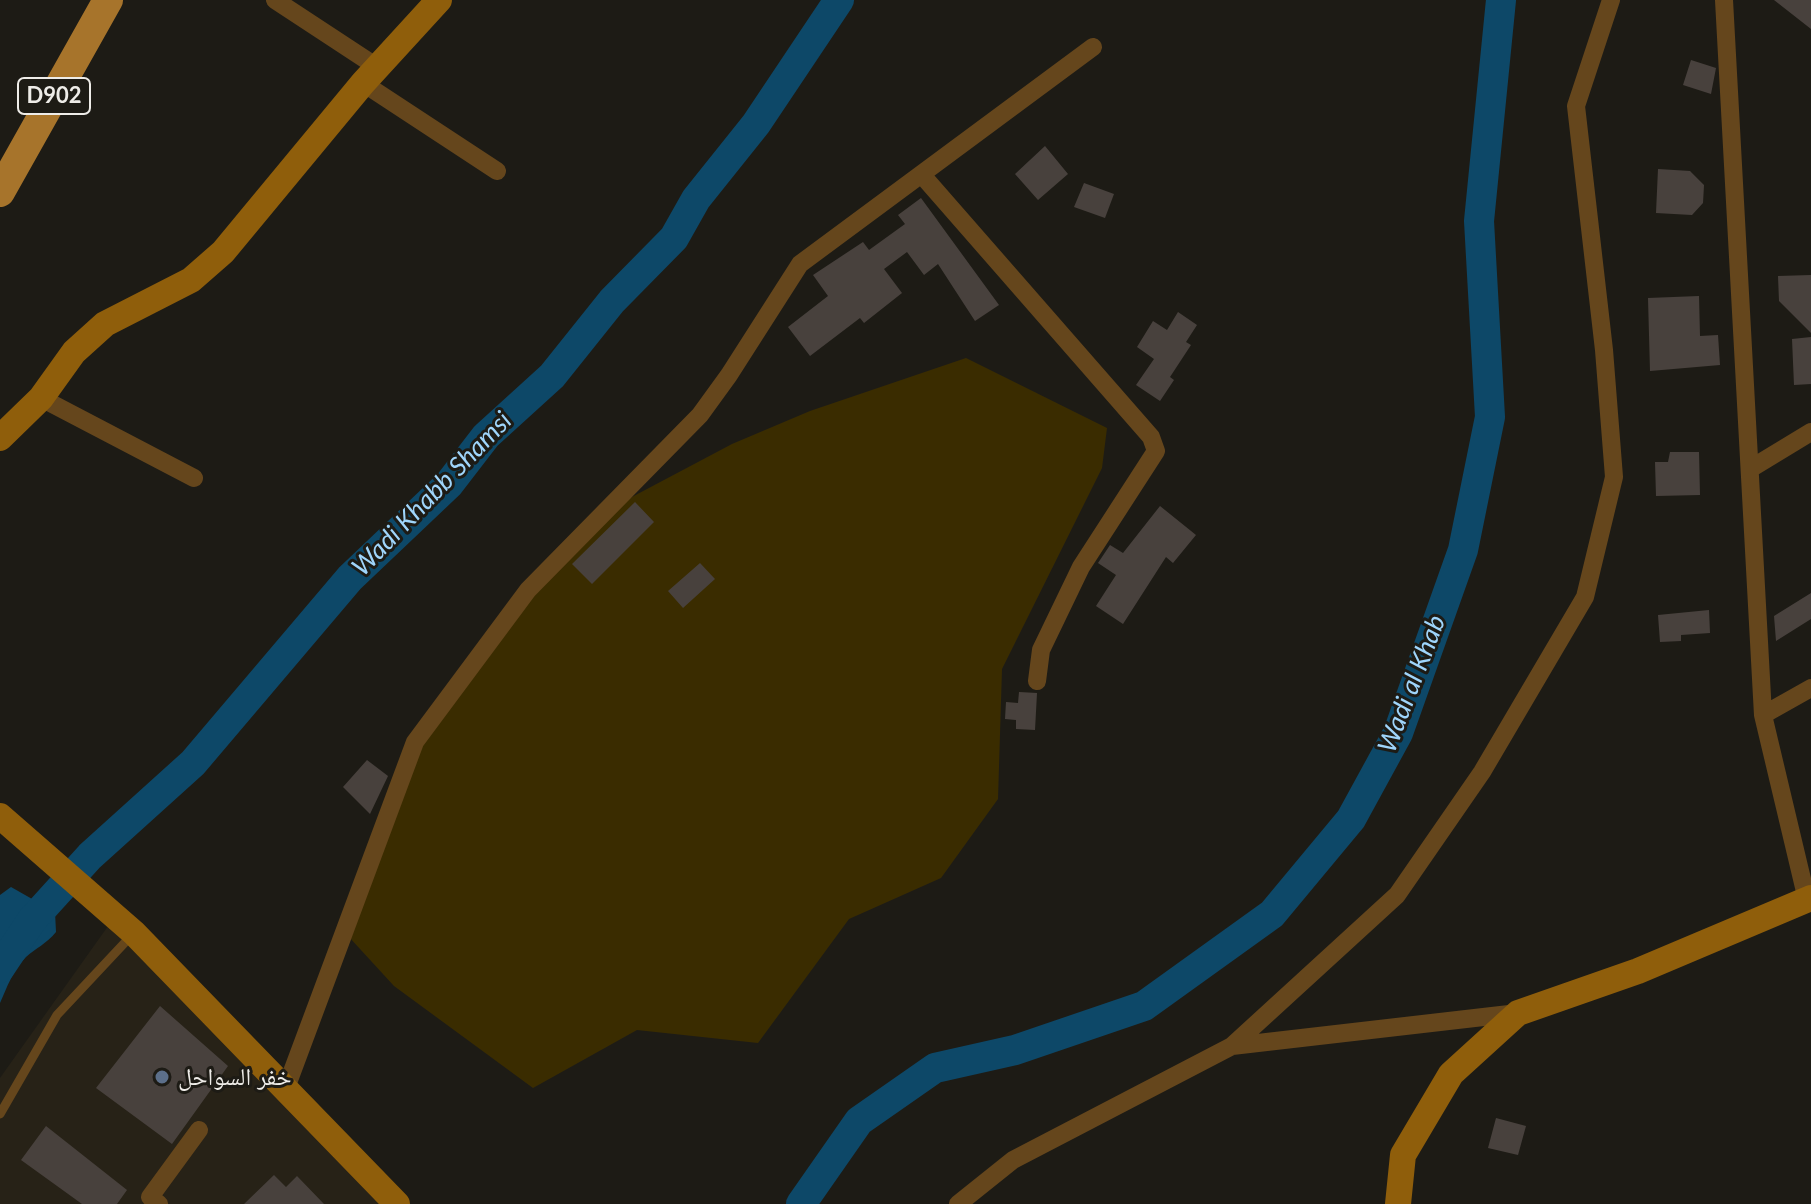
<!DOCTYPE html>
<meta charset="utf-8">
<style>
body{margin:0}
canvas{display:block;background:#1d1b15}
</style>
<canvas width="1811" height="1204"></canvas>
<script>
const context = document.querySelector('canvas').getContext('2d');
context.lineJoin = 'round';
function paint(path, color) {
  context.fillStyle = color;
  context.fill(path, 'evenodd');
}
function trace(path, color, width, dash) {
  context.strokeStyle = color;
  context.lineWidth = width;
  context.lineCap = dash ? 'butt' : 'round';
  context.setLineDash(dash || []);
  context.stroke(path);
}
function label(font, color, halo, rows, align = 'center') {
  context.font = font + ' Lato,"Noto Naskh Arabic",sans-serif';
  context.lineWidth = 6;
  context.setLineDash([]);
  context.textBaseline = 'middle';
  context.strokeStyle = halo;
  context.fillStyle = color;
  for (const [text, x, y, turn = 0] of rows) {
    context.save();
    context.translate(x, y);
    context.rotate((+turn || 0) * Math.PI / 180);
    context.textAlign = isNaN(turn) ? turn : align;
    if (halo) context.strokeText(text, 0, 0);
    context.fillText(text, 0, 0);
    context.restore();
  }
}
const built = new Path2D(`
 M111,922L393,1204H0V1078Z`);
const green = new Path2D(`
 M966,358L1107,428L1102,468L1002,669L998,799L941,878L849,919L758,1043L637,1030L533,1088L394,986L338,925L413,734L526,582L630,498L732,444L810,411Z`);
const water = new Path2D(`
 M11,887L55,912L56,932C46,944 36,948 26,957C13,970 7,987 0,1003V895Z`);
const river = new Path2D(`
 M0,968L32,920L90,856L193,763L350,578L449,484L486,436L552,376L612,301L674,238L696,199L756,124L839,0
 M801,1204L859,1121L935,1068L1015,1050L1144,1006L1272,914L1351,819L1398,733L1463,550L1490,417L1479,221L1501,0`);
const building = new Path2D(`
 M1774,0H1811V29Z
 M1691,60L1716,68L1711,94L1683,85Z
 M1045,146L1068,174L1038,200L1015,174Z
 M1658,169L1690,171L1704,185L1703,203L1692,215L1656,213Z
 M1084,183L1114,194L1105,218L1074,207Z
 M921,198L999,305L975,321L938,264L924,275L907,252L884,269L902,293L864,323L860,318L810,356L788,327L828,296L813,275L863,242L869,250L905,224L898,215Z
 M1811,275V333L1779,301L1778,276Z
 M1699,296L1700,336L1718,335L1720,365L1650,371L1648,298Z
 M1178,312L1197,325L1186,342L1191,345L1170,377L1174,380L1160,401L1136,385L1154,359L1137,347L1153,321L1167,330Z
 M1811,337V384L1794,385L1792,339Z
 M1670,452H1699L1700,495L1656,496L1655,462H1668Z
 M635,502L654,522L592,584L572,564Z
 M1160,506L1196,535L1173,563L1166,557L1123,624L1096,606L1116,575L1098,563L1110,545L1123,553Z
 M700,563L715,579L683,608L668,591Z
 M1811,593V619L1776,641L1774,616Z
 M1709,610L1710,633L1681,635V641L1660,642L1658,615Z
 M1019,692L1037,693L1035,730L1016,729V720L1005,719L1006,702L1018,703Z
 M367,760L388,776L370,814L343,787Z
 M160,1006L228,1066L172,1144L96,1088Z
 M1496,1118L1526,1126L1518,1155L1488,1148Z
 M46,1126L127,1190L117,1204H82L21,1160Z
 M274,1175L286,1187L297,1176L324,1204H244Z`);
const lane = new Path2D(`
 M0,1114L57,1015L131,936`);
const street = new Path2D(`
 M275,0L377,67
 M1724,0L1763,715L1807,900
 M363,83L497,171
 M922,175L1151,437L1156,451L1081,567L1041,650L1037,681
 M41,398L194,478
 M1750,469L1811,432
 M1763,715L1811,688
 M1232,1046L1518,1013
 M286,1088L415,742L528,590L700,415L729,375L800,264L1093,47
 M159,1204L150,1197L199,1130
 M958,1204L1013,1160L1232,1046L1397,895L1482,772L1585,597L1614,477L1604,350L1576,106L1611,0`);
const secondary = new Path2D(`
 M0,438L41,398L74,352L105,324L191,280L223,252L363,83L439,0
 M0,816L134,933L397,1204
 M1398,1204L1403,1155L1451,1074L1518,1013L1638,971L1811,898`);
const primary = new Path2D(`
 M0,192L108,0`);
const markers = [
 [162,1077,8,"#5c6f8a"]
];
const shields = [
 [54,96,72]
];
const shieldNames = [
 ["D902",54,96]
];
const poiNames = [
 ["خفر السواحل",178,1077]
];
const waterNames = [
 ["Wadi Khabb Shamsi",432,494,-46],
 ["Wadi al Khab",1412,684,-69]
];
paint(built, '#272217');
paint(green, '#3a2c00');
paint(water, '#0d4868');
trace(river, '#0d4868', 30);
paint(building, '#48413d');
trace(lane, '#65461c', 9);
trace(street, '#65461c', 18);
trace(secondary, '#8f5e0b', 26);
trace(primary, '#a7742b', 30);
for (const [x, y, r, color] of markers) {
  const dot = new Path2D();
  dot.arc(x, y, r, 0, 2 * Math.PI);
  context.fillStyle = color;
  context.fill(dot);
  trace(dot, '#1d1b15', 3);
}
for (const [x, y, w] of shields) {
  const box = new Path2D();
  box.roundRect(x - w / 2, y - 18, w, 36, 6);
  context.fillStyle = '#1d1b15';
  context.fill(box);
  trace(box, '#eeece8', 2);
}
label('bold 22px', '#eeece8', null, shieldNames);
label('24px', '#eeece8', '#1d1b15', poiNames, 'left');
label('italic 26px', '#9fd5fb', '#1d1b15', waterNames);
</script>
